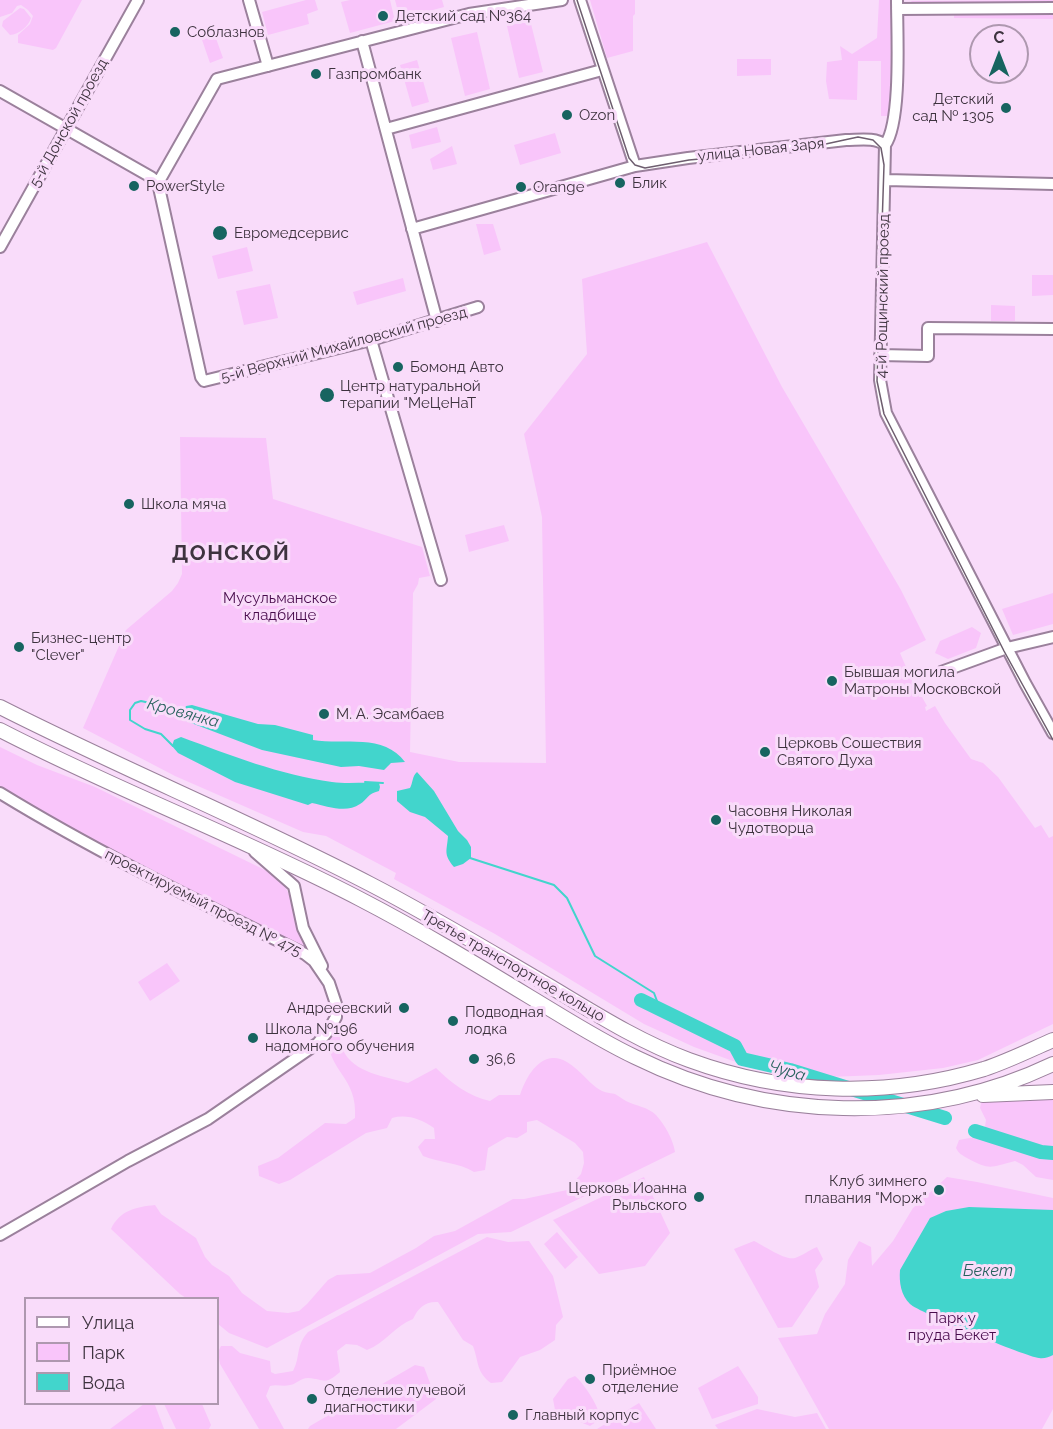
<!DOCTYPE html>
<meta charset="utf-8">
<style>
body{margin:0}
#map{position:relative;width:1053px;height:1429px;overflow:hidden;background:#f9dcfa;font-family:Raleway,sans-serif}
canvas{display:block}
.legend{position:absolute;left:24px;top:1297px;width:195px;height:108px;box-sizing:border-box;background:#f9dcfa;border:2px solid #ae98af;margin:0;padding:8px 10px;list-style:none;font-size:18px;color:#3e333f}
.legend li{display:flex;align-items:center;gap:12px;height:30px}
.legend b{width:30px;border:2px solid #ae98af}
.north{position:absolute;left:969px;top:24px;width:60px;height:60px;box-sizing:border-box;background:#f9dcfa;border:2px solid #ae98af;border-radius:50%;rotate:0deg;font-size:16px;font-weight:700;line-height:24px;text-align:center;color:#3e333f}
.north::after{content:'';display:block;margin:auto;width:21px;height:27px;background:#176460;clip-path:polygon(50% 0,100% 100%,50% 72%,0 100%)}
</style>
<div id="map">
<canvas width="1053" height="1429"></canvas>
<ul class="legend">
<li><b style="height:8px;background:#fff"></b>Улица</li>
<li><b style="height:16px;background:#f9c5fa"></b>Парк</li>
<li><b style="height:16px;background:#42d5cc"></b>Вода</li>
</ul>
<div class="north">С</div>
</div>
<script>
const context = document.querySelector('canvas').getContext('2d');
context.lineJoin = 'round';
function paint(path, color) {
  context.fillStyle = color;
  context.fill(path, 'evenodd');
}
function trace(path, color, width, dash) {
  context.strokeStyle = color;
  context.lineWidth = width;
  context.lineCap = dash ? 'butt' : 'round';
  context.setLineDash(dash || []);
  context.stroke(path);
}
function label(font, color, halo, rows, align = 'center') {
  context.font = font + ' Raleway,sans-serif';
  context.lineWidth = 6;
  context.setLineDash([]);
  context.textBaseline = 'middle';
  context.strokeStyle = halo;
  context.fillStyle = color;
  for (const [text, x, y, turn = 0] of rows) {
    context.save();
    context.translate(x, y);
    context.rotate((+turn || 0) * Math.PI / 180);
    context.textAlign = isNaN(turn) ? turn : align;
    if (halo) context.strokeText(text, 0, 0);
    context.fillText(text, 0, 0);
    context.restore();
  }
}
const green = new Path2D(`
 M0,0H82L56,48L53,50L18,43V35L30,24L33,16L28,10L21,5L17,6L12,13L0,17Z
 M306,0H315L318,10L307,14L309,24L268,35L262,12Z
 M350,0H390L395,21L350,33L341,2Z
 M395,0H442L444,7L400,19Z
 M590,0H635V14L633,16V51L607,58Z
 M879,0H894C894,33 899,85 889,116H881V61H858L857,100L829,99L826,81L827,62L842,60L840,46L852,54L877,38Z
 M1053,0V5H914L911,1Z
 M20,8L24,9L31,18C29,26 18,35 10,35L2,26L3,21Z
 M954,11H1053V19L954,18Z
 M530,20L543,72L519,78L507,26Z
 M213,30L223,58L210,63L200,34Z
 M477,32L490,89L465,96L451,38Z
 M737,59H771V75L737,76Z
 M417,60L429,102L412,107L400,65Z
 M437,127L441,142L412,149L409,135Z
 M555,133L561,153L520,165L514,145Z
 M452,146L457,164L433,170L430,159Z
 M476,224H493L501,250L484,255Z
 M707,242L782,387L901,590L926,640L900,653L919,697H922L927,706L925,707L926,711L935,706L945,723L971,759L983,763L998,777L1035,828L1041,825L1049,838L1053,836V1024L978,1060L943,1068L879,1075L829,1077L773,1071L733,1061L694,1047L644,1024L495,934L394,879L396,873L326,836L303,832L175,776L83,728L126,630L172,591L178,583L182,574L180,437L266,438L273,499L422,547L430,576L419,578L418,584L413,593L410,752L459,762L546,763L542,517L524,434L587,354L582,279Z
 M247,247L253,271L218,279L212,256Z
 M1032,275H1053V295L1032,296Z
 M403,278L406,291L357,305L353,292Z
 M270,284L278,318L244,325L236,291Z
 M991,305L1015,306V321H991Z
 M504,525L509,541L469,552L465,535Z
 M1053,593V624L1013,635L1002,609Z
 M972,627L981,633L976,648L948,659L935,653L940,641Z
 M0,747L37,765L95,787L267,871C297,893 288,898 298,928C302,940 309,952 314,964L44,825L0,798Z
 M167,963L180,981L150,1001L138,982Z
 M338,1027C341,1034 339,1042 343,1050C353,1073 387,1077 408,1083L436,1068C451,1083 470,1097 490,1101L499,1095H520C525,1080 535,1060 552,1058C569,1056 585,1079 597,1088C602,1092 609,1093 615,1094C619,1096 622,1099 626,1101C636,1106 648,1107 656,1115C665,1125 673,1139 675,1152L511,1232L478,1234L267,1348L229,1333L218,1324V1298H186L180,1294L111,1229C120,1210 136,1207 155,1205L161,1214L196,1238L205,1257L212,1265L229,1276L242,1293L267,1311L288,1313L299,1311L307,1304L328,1280L337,1275L370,1273L416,1248L434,1236L455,1231L513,1199H524L567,1190L581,1174L584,1163L583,1152L575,1143L537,1120L527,1122V1132L517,1138L507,1137L488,1148L485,1170L474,1172C458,1162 440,1163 423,1156L418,1147L425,1139H435L434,1128C421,1119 407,1114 392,1118L387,1128L366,1133L290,1180L279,1184L259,1176L258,1166L278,1158L325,1123L346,1124L355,1118C358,1077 328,1072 328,1037Z
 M1053,1098V1180L1036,1177L1023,1165L1015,1161C990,1167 991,1171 967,1158C962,1155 959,1154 956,1148L959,1140L980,1136L984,1133L986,1120L980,1108L981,1103L985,1101Z
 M644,1177L670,1233L645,1266L599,1274L553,1220Z
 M947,1177L977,1182L1053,1198V1409L1042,1429H829L778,1338L817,1334L825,1314L845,1284L848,1260L859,1241L871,1247L872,1266L893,1241L913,1208Z
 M557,1232L578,1257L565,1269L544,1244Z
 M487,1237L508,1242L529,1241L553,1276L563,1317L556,1325L555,1340L540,1350L520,1357L502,1382L491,1383C476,1372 479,1362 473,1346L463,1340L438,1302C425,1301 418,1308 413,1319C395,1326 385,1343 367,1350L357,1345L346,1344L337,1351L340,1372C324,1386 325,1379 308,1378C300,1378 297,1384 290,1385C283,1387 277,1384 270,1386L266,1396L284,1429H259L220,1364L218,1352L221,1346H232L240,1353L270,1361L271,1372L275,1374L293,1371C301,1356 295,1347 308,1332Z
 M754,1241C763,1245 785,1261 795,1258C802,1256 809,1250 817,1247L823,1259L815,1270L819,1287L792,1327L778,1328L734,1249Z
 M415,1365L424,1367L436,1399L396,1429H308L310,1426Z
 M738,1366L758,1397V1404L712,1419L698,1388Z
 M575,1376C582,1381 599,1406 599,1415C599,1420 595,1423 590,1426L575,1420L561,1419L555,1410L553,1399L568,1379Z
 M639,1403L656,1429H597Z
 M144,1404L155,1405L164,1429H110Z
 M164,1404H202L211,1425L209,1429H176Z
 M757,1409L795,1417L817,1413L826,1429H718L715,1425Z`);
const water = new Path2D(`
 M192,705L258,724L275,725L313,735V740C344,745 384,733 405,762L391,763L384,770L359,766L341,767L262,750L186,721L183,713L186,706Z
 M181,737C230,755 280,775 332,782C347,784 363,782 379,783L380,787L379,791C367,794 368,799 360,804C346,814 327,806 312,803L308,805L235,782L178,753L172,746L174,740Z
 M417,772L434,791L458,831L467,840L471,847V858L463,864L454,867C443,854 447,851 448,836L425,817L410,812L397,801V791L410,788C413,783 412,776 417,772Z
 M969,1207L1053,1210V1355C1049,1357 1044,1359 1039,1358C1027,1357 918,1312 910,1304C901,1295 899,1283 900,1270L930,1218L946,1211Z`);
const stream = new Path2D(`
 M173,746L161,734L145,729L130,720V710L135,703L141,701L186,711
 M365,782L383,783
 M470,858L554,885L567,898L595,956L654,993L660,1009`);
const river = new Path2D(`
 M641,1000L735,1046L742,1059L790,1070L945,1118
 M975,1131L1041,1152L1053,1153`);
const minor = new Path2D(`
 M249,0L268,66
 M580,0L635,166
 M897,0C897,32 902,122 885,145L880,380L886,413L1025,683L1053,733
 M897,9L1053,8
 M362,41L437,321
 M0,91L151,177L158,183L201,377L204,381L371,340L478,307
 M386,129L602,70
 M886,180L1053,184
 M158,183L217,79L469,14L562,0
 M412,229L635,166L688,158L846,140C859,140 875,137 885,145
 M0,247L138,0
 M371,340L441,580
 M880,355L928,356V328L1053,329
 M941,672L1007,648L1053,637
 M0,793C98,853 202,903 305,954L314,961L329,983L336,1004V1017L328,1031L318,1043L208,1119L128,1161L0,1235
 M255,852L294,886L303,928L322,966`);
const major = new Path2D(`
 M0,707C122,769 249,821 370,884C432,916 491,952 551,987C596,1014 640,1042 689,1060C784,1095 887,1098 984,1069C1008,1061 1030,1050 1053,1040
 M0,730C118,791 243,838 360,899C418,929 474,963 530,997C565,1018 599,1040 635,1057C765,1121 921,1127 1053,1064
 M983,1095L1053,1092`);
const tram = new Path2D(`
 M577,0L629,158L635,165L645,168L689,160L798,150L858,137L873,140L881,148L884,165L877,381L884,414L1004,651L1053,740`);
const markers = [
 [383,16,6,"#176460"],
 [175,32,6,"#176460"],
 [316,74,6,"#176460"],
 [1006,108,6,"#176460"],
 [567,115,6,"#176460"],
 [620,183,6,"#176460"],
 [134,186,6,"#176460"],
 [521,187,6,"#176460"],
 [220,233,8,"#176460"],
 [398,367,6,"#176460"],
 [327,395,8,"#176460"],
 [129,504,6,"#176460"],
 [19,647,6,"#176460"],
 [832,681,6,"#176460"],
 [324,714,6,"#176460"],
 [765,752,6,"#176460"],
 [716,820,6,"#176460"],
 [404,1008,6,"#176460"],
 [453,1021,6,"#176460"],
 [253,1038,6,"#176460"],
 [474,1059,6,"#176460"],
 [939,1190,6,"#176460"],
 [699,1197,6,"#176460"],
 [590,1379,6,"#176460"],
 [312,1399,6,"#176460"],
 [513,1415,6,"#176460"]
];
const poiNames = [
 ["Детский сад №364",395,16],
 ["Соблазнов",187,32],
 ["Газпромбанк",328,74],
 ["Детский",994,99,"right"],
 ["сад № 1305",994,116,"right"],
 ["Ozon",579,115],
 ["Блик",632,183],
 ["PowerStyle",146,186],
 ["Orange",533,187],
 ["Евромедсервис",234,233],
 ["Бомонд Авто",410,367],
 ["Центр натуральной",340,386],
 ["терапии \"МеЦеНаТ",340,403],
 ["Школа мяча",141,504],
 ["Бизнес-центр",31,638],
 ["\"Clever\"",31,655],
 ["Бывшая могила",844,672],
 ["Матроны Московской",844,689],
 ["М. А. Эсамбаев",336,714],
 ["Церковь Сошествия",777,743],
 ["Святого Духа",777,760],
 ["Часовня Николая",728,811],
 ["Чудотворца",728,828],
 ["Андрееевский",392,1008,"right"],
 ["Подводная",465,1012],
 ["лодка",465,1029],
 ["Школа №196",265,1029],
 ["надомного обучения",265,1046],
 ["36,6",486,1059],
 ["Клуб зимнего",927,1181,"right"],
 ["плавания \"Морж\"",927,1198,"right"],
 ["Церковь Иоанна",687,1188,"right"],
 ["Рыльского",687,1205,"right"],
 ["Приёмное",602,1370],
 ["отделение",602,1387],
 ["Отделение лучевой",324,1390],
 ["диагностики",324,1407],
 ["Главный корпус",525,1415]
];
const streetNames = [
 ["5-й Донской проезд",69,123,-61],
 ["улица Новая Заря",761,150,-6],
 ["4-й Рощинский проезд",883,296,-89],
 ["5-й Верхний Михайловский проезд",344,345,-15],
 ["проектируемый проезд № 475",203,903,27],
 ["Третье транспортное кольцо",513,966,30]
];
const parkNames = [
 ["Мусульманское",280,598],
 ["кладбище",280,615],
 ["Парк у",952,1318],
 ["пруда Бекет",952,1335]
];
const waterNames = [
 ["Кровянка",183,713,15],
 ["Чура",787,1071,16],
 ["Бекет",988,1271]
];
const districtNames = [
 ["ДОНСКОЙ",231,554]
];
paint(green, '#f9c5fa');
paint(water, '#42d5cc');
trace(stream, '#42d5cc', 2);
trace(river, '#42d5cc', 14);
trace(minor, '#9b819c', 14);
trace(major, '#9b819c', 16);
trace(minor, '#fff', 10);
trace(major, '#fff', 14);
trace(tram, '#6e5e6f', 1.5);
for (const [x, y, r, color] of markers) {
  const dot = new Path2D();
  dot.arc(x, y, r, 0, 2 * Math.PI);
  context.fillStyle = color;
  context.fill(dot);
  trace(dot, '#f9dcfa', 2);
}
label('15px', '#3e333f', '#f9dcfa', poiNames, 'left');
label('15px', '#3e333f', '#f9dcfa', streetNames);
label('15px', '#480b4c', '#f9dcfa', parkNames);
label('italic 16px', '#27615d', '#f9dcfa', waterNames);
context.letterSpacing = '1.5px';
label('bold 21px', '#3e333f', '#f9dcfa', districtNames);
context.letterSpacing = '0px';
</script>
